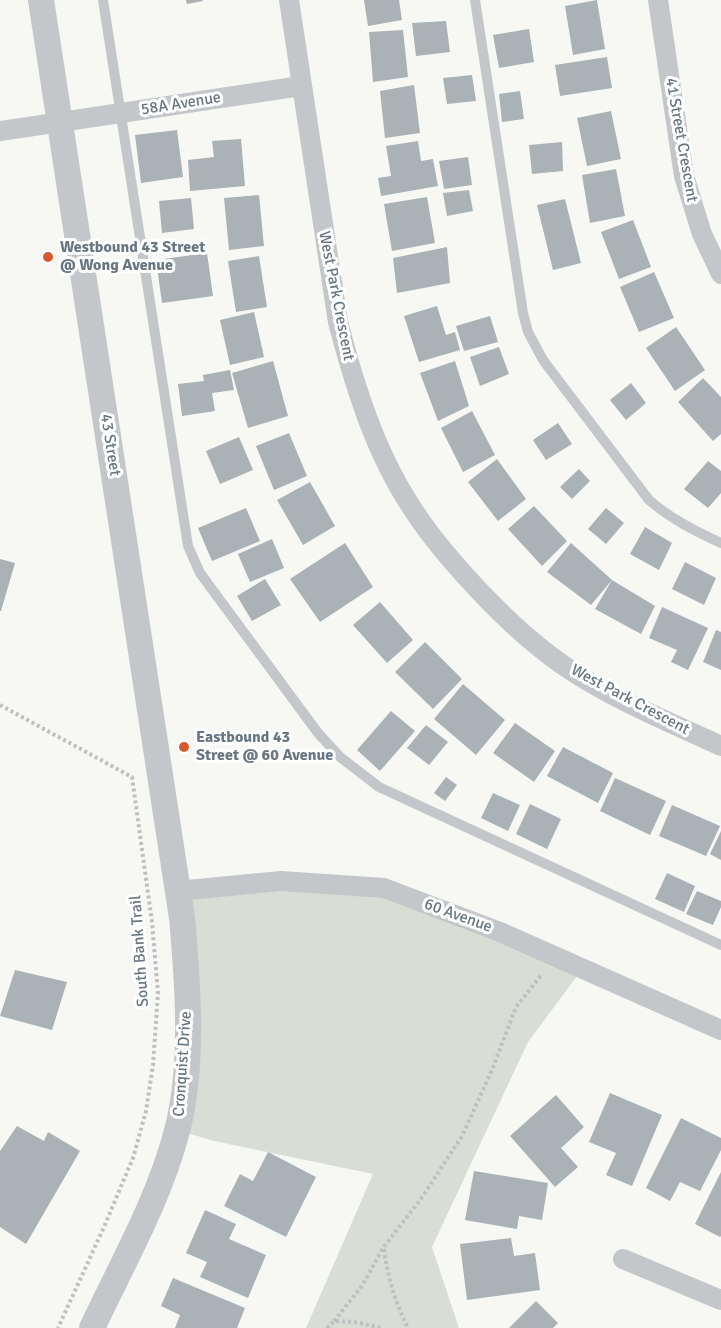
<!DOCTYPE html>
<style>
body{margin:0}
canvas{display:block;background:#f7f7f4}
</style>
<canvas width="721" height="1328"></canvas>
<script>
const context = document.querySelector('canvas').getContext('2d');
context.lineJoin = 'round';
function paint(path, color) {
  context.fillStyle = color;
  context.fill(path, 'evenodd');
}
function trace(path, color, width, dash) {
  context.strokeStyle = color;
  context.lineWidth = width;
  context.lineCap = dash ? 'butt' : 'round';
  context.setLineDash(dash || []);
  context.stroke(path);
}
function label(font, color, halo, rows, align = 'center') {
  context.font = font + ' Signika,sans-serif';
  context.lineWidth = 6;
  context.setLineDash([]);
  context.textBaseline = 'middle';
  context.strokeStyle = halo;
  context.fillStyle = color;
  for (const [text, x, y, turn = 0] of rows) {
    context.save();
    context.translate(x, y);
    context.rotate((+turn || 0) * Math.PI / 180);
    context.textAlign = isNaN(turn) ? turn : align;
    if (halo) context.strokeText(text, 0, 0);
    context.fillText(text, 0, 0);
    context.restore();
  }
}
const green = new Path2D(`
 M384,888L583,968L528,1042L432,1247L459,1328H306L373,1174L214,1141L177,1130V891Z`);
const building = new Path2D(`
 M186,0H202L203,1L187,4Z
 M364,0H399L402,20L368,26Z
 M597,0L605,49L573,55L565,6Z
 M446,21L450,52L416,56L412,23Z
 M529,29L534,62L499,68L493,35Z
 M403,30L408,77L373,82L369,32Z
 M607,57L612,88L560,96L555,65Z
 M472,75L476,101L447,104L443,78Z
 M414,85L420,133L385,138L380,91Z
 M520,91L524,119L502,122L499,94Z
 M611,111L621,159L587,166L577,118Z
 M177,130L183,177L141,183L135,135Z
 M241,139L245,186L190,191L188,160L214,157L212,141Z
 M418,141L421,161L433,159L438,186L381,196L378,178L391,176L386,146Z
 M562,142L563,171L532,174L529,145Z
 M468,157L472,185L444,189L439,161Z
 M616,169L625,216L590,223L582,175Z
 M469,190L473,211L447,216L443,193Z
 M259,195L264,246L229,250L224,198Z
 M427,197L435,243L392,251L384,204Z
 M191,198L194,229L162,233L159,201Z
 M565,199L581,263L553,270L537,205Z
 M633,220L651,267L619,279L601,232Z
 M447,247L450,283L397,293L393,258Z
 M207,253L213,296L162,303L156,260Z
 M259,256L267,307L236,312L228,261Z
 M654,272L674,318L639,332L620,287Z
 M437,306L446,335L455,332L460,350L419,362L404,316Z
 M254,312L264,357L230,365L220,320Z
 M490,316L498,342L464,351L456,326Z
 M676,327L705,370L675,391L646,348Z
 M499,347L509,374L480,386L470,357Z
 M273,361L288,416L248,428L232,373Z
 M455,361L469,406L438,421L420,373Z
 M230,370L234,390L212,393L215,411L182,416L178,384L204,381L203,375Z
 M703,378L721,397V434L713,441L678,402Z
 M631,383L646,403L626,420L610,400Z
 M472,411L495,455L463,472L441,428Z
 M558,423L572,444L546,460L533,440Z
 M289,433L307,476L274,490L256,446Z
 M239,437L253,470L220,484L206,451Z
 M497,459L526,499L498,521L468,482Z
 M708,461L721,471V493L708,508L684,489Z
 M579,469L590,481L572,499L560,487Z
 M310,482L335,526L303,545L277,500Z
 M534,506L567,541L542,566L508,529Z
 M246,508L260,541L212,561L198,528Z
 M606,508L624,523L606,544L588,529Z
 M645,527L672,543L659,570L630,554Z
 M272,539L284,568L250,582L238,554Z
 M345,543L373,587L320,622L290,579Z
 M571,543L612,580L655,606L641,634L595,609L612,580L591,605L547,572Z
 M0,559L15,563L1,611H0Z
 M685,562L716,578L704,605L672,589Z
 M265,579L281,605L252,621L237,596Z
 M380,602L413,640L387,663L353,625Z
 M662,607L708,628L688,670L671,662L677,650L649,638Z
 M716,630L721,632V670L703,662Z
 M425,642L462,679L433,709L395,672Z
 M463,684L505,720L476,755L434,719Z
 M391,711L415,731L380,771L357,750Z
 M515,723L555,751L534,782L493,753Z
 M426,725L448,742L429,765L407,748Z
 M563,747L613,773L598,803L547,776Z
 M446,777L457,785L445,801L434,793Z
 M615,778L666,801L650,835L600,811Z
 M493,793L520,805L508,831L481,818Z
 M530,804L561,819L547,849L516,834Z
 M672,805L720,826L706,856L659,836Z
 M721,831V860L710,854Z
 M667,873L695,886L684,912L655,899Z
 M697,891L721,901V907L713,925L686,914Z
 M15,970L67,982L52,1030L0,1016Z
 M610,1093L662,1115L632,1186L606,1175L616,1153L589,1142Z
 M556,1095L584,1127L561,1148L578,1167L555,1187L510,1136Z
 M681,1118L721,1138V1150L700,1191L680,1182L670,1201L646,1188Z
 M17,1126L44,1141L48,1132L80,1151L26,1244L0,1227V1151Z
 M268,1152L316,1177L286,1237L224,1206L240,1174L253,1181Z
 M474,1171L548,1183L542,1220L519,1216L517,1229L465,1220Z
 M721,1172V1236L720,1237L695,1224Z
 M205,1210L236,1224L229,1239L266,1255L248,1298L200,1277L207,1262L186,1253Z
 M511,1238L514,1256L535,1253L540,1290L467,1300L460,1244Z
 M173,1278L245,1308L237,1328H175L180,1315L161,1306Z
 M536,1301L558,1323L553,1328H509Z`);
const path = new Path2D(`
 M0,705L132,777L152,922L158,993L153,1065L146,1111L133,1158L104,1227L58,1328
 M384,1249C388,1278 395,1302 408,1328
 M334,1321L362,1286L383,1248L423,1196L462,1136L492,1070L516,1007L542,974
 M327,1328L334,1321L354,1322L382,1328`);
const service = new Path2D(`
 M103,0L188,546L200,573L318,733L340,757L379,787L721,945
 M475,0L523,313L528,332L543,360L649,500C671,519 695,531 721,543`);
const minor = new Path2D(`
 M289,0L338,322C355,387 375,452 412,508C433,541 460,571 487,599C517,630 549,658 586,680C629,706 676,725 721,746
 M658,0L684,176L702,234L721,274
 M0,131L301,86
 M177,891L281,881L384,888L500,932L721,1030
 M623,1259L721,1300`);
const tertiary = new Path2D(`
 M41,0L182,918C188,984 194,1066 177,1131C159,1200 122,1264 92,1328`);
const markers = [
 [48,257,6,"#dd572e"],
 [184,747,6,"#dd572e"]
];
const streetNames = [
 ["58A Avenue",181,104,-9],
 ["41 Street Crescent",681,140,80],
 ["West Park Crescent",336,296,79],
 ["43 Street",110,445,81],
 ["West Park Crescent",630,700,28],
 ["60 Avenue",458,916,20],
 ["South Bank Trail",140,951,-94],
 ["Cronquist Drive",183,1064,-86]
];
const poiNames = [
 ["Westbound 43 Street",60,248],
 ["@ Wong Avenue",60,266],
 ["Eastbound 43",196,738],
 ["Street @ 60 Avenue",196,756]
];
paint(green, '#d8ded5');
paint(building, '#aab2b6');
trace(path, '#bdbfc1', 4, [3, 3]);
trace(service, '#c3c7ca', 10);
trace(minor, '#c3c7ca', 20);
trace(tertiary, '#c3c7ca', 26);
for (const [x, y, r, color] of markers) {
  const dot = new Path2D();
  dot.arc(x, y, r, 0, 2 * Math.PI);
  context.fillStyle = color;
  context.fill(dot);
  trace(dot, '#fff', 2);
}
label('16px', '#677784', '#fff', streetNames);
label('bold 16px', '#677784', '#fff', poiNames, 'left');
</script>
